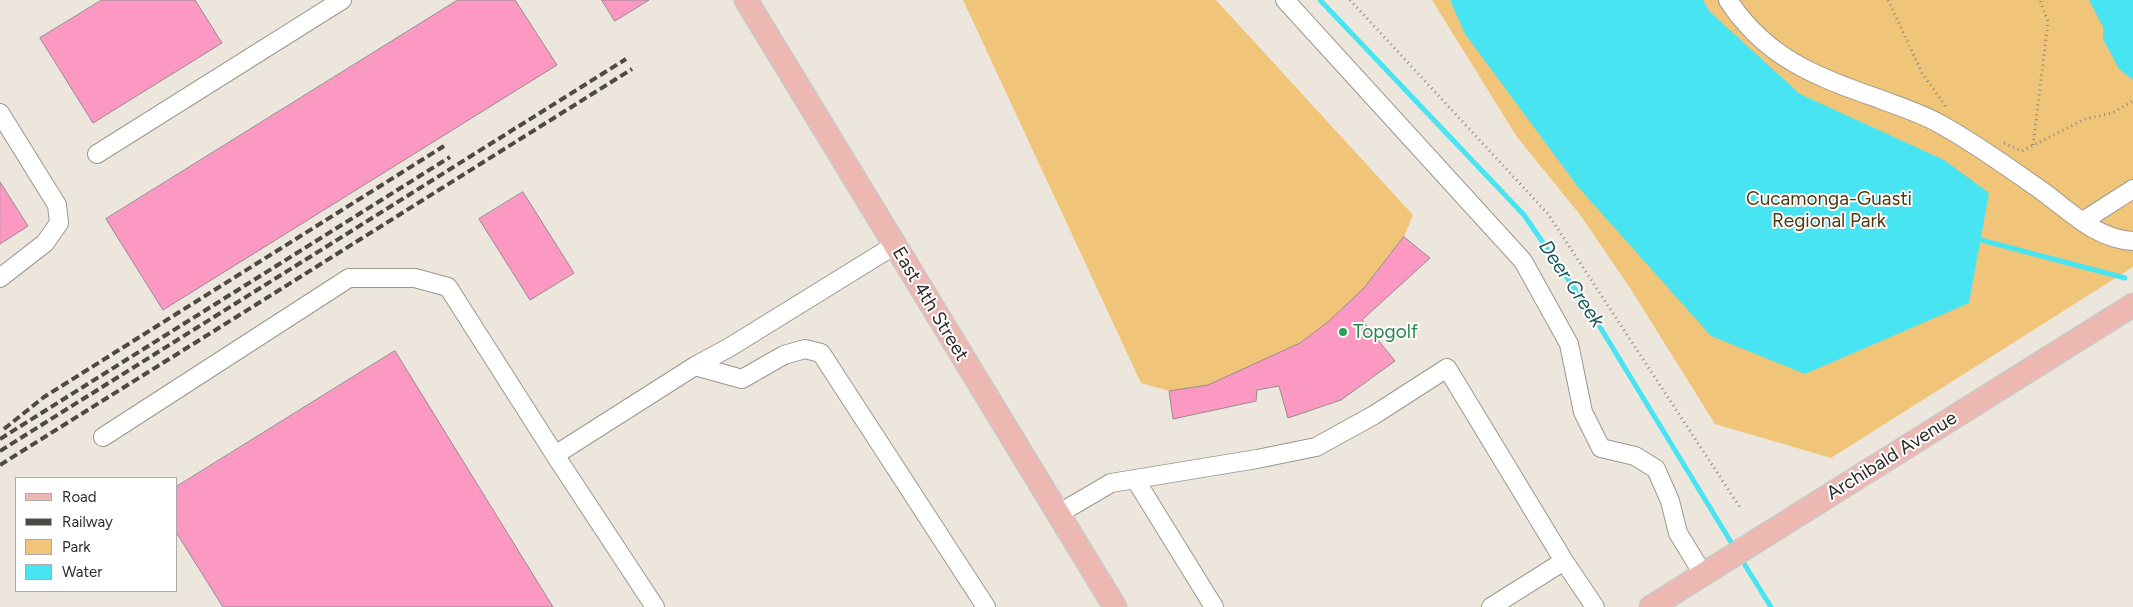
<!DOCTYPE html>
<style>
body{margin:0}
#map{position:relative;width:2133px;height:607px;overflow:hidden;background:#ede6dc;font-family:Figtree,sans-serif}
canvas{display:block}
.legend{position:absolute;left:15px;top:477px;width:162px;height:115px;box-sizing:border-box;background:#fff;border:1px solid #acaba9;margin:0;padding:6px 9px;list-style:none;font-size:15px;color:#2f2d29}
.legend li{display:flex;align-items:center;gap:10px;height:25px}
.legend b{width:25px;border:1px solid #acaba9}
</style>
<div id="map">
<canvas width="2133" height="607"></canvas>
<ul class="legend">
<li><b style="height:6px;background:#eeb8b2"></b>Road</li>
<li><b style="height:6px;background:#4d4a45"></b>Railway</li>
<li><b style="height:14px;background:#f0c579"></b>Park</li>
<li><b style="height:14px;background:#49e4f2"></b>Water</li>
</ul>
</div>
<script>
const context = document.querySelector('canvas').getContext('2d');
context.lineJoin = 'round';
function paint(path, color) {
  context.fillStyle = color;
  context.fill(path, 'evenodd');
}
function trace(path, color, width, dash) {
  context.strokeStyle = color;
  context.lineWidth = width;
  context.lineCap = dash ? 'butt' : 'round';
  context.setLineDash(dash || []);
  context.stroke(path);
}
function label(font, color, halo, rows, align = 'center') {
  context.font = font + ' Figtree,sans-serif';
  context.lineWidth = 4;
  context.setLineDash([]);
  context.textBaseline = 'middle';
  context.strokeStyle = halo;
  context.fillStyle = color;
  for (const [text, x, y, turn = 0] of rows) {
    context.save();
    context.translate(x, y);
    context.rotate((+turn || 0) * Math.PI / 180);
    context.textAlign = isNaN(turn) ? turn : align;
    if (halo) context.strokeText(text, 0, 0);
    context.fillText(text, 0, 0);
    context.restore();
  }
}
const green = new Path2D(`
 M963,0H1216L1413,215L1404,237L1364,288L1329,321L1300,343L1208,385L1169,391L1141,383Z
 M1432,0H2133V267L1831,458L1715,424L1630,288L1581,216L1517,137Z`);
const water = new Path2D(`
 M1450,0H1703L1710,12L1800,94L1944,160L1989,193L1969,303L1805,374L1711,336L1578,187L1465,34Z
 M2089,0H2133V80L2119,69L2103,39V27Z`);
const stream = new Path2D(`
 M1320,0L1524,215L1592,314L1734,547
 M1981,240L2125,278
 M1740,557L1771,607`);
const building = new Path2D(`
 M102,0H195L222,43L93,123L40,38Z
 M458,0H515L557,65L163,310L106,219Z
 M602,0H649L615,21Z
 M0,182L28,226L0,244Z
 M523,192L574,273L530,300L479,219Z
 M1404,237L1430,258L1362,320L1395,361L1341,400L1288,418L1279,386L1257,390L1256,401L1173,419L1169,391L1208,385L1300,343L1329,321L1364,288Z
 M395,351L553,607H223L176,532V487Z`);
const path = new Path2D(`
 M1350,0L1548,214L1741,509
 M1888,0L1922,73L1946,107
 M2004,143L2022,151L2085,119L2112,113L2133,101
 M2033,145L2048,22L2040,0`);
const minor = new Path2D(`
 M1285,0L1523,261L1569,344L1583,412L1601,448L1635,456L1656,469L1670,501L1678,533L1703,574
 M1728,0C1765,57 1816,77 1877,98C1898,106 1921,113 1940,124C1975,143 2009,168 2042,191C2071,212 2096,239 2133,241
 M0,113L57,205L59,223L45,243L0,278
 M97,154L342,0
 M2083,221L2133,189
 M695,366L730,347L895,245
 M103,437L349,278H415L448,287L555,455
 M1135,479L1214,607
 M1058,514L1111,483L1257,459L1316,447L1374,415L1447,368L1564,561L1595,607
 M655,607L555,455L695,366L742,379L784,355L805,349L821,353L986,607
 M1491,607L1564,561`);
const major = new Path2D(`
 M746,0L1115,607
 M1651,607L2133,305`);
const rail = new Path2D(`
 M4,429L44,397L444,146
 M0,439L450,157
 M0,451L626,59
 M0,465L632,69`);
const markers = [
 [1343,332,5,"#2e9e5b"]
];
const parkNames = [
 ["Cucamonga-Guasti",1829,199],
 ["Regional Park",1829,221]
];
const streetNames = [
 ["East 4th Street",930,304,59],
 ["Archibald Avenue",1892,456,-32]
];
const leisureNames = [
 ["Topgolf",1353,332]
];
const waterNames = [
 ["Deer Creek",1571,284,56]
];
paint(green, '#f0c579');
paint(water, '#49e4f2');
trace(stream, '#49e4f2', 5);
paint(building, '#fb99c3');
trace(building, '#968a8f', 1);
trace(minor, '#9d978d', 20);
trace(major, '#c9c8c7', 25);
trace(path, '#8c8881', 3, [1, 4]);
trace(minor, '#fff', 18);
trace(major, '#eeb8b2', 22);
trace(rail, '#4d4a45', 4, [8, 4]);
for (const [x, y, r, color] of markers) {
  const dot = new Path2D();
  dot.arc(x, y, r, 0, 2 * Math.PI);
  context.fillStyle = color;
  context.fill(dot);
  trace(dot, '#fff', 2);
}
label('19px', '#4d380f', '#fff', parkNames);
label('19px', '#2f2d29', '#fff', streetNames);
label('19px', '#27864d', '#fff', leisureNames, 'left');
label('italic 20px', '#18585e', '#fff', waterNames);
</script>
